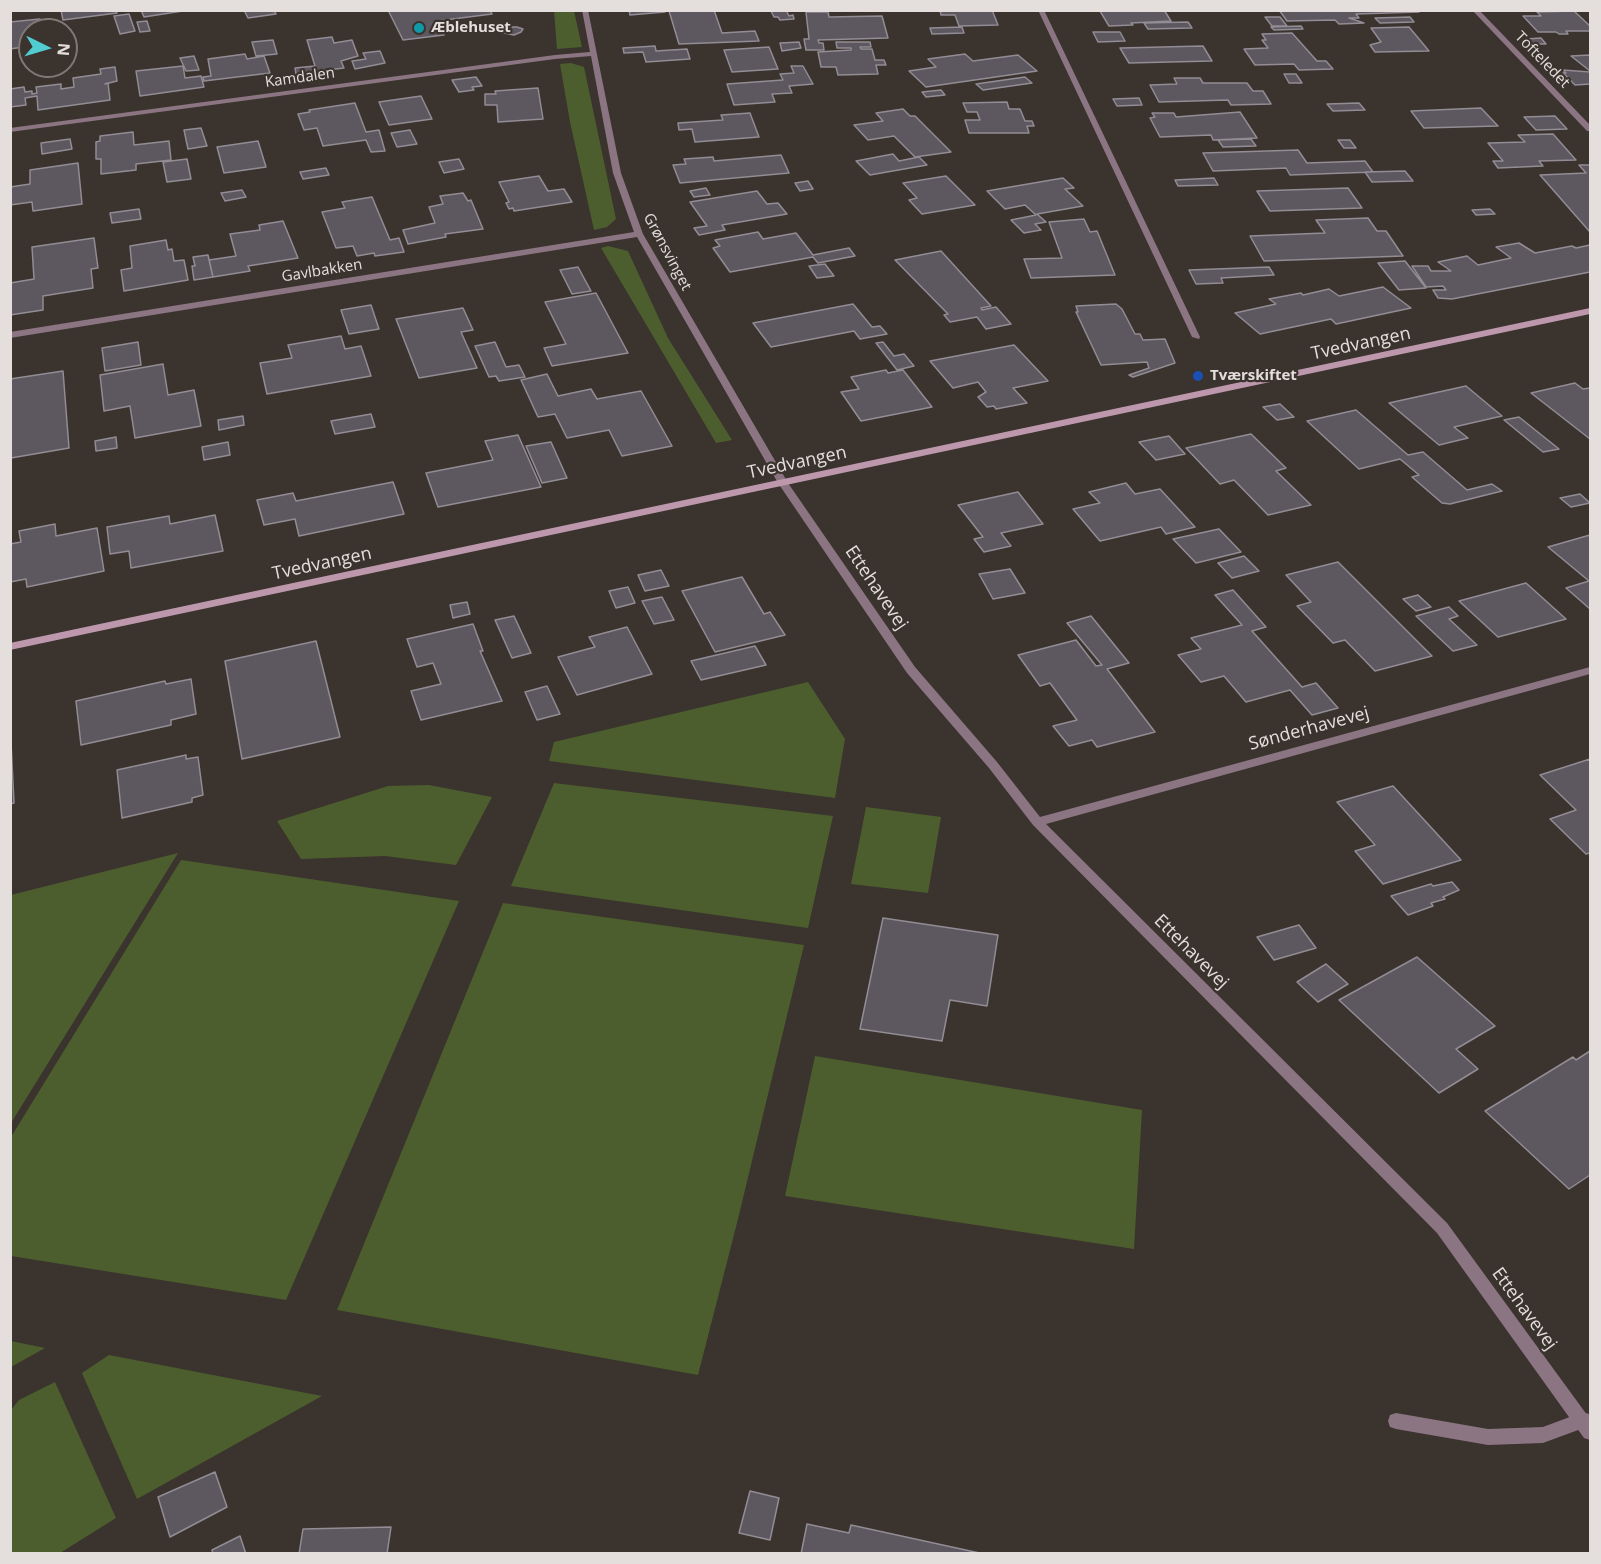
<!DOCTYPE html>
<meta charset="utf-8">
<style>
body{margin:0}
#map{position:relative;width:1601px;height:1564px;overflow:hidden;background:#3b332e;font-family:"Open Sans",sans-serif}
canvas{display:block}
.frame{position:absolute;inset:0;border:12px solid #e4dfdc;pointer-events:none}
.north{position:absolute;left:18px;top:18px;width:60px;height:60px;box-sizing:border-box;background:#3b332e;border:2px solid #7f7874;border-radius:50%;rotate:95deg;font-size:16px;font-weight:700;line-height:24px;text-align:center;color:#e4dfdc}
.north::after{content:'';display:block;margin:auto;width:21px;height:27px;background:#51ccd1;clip-path:polygon(50% 0,100% 100%,50% 72%,0 100%)}
</style>
<div id="map">
<canvas width="1601" height="1564"></canvas>
<div class="frame"></div>
<div class="north">N</div>
</div>
<script>
const context = document.querySelector('canvas').getContext('2d');
context.lineJoin = 'round';
function paint(path, color) {
  context.fillStyle = color;
  context.fill(path, 'evenodd');
}
function trace(path, color, width, dash) {
  context.strokeStyle = color;
  context.lineWidth = width;
  context.lineCap = dash ? 'butt' : 'round';
  context.setLineDash(dash || []);
  context.stroke(path);
}
function label(font, color, halo, rows, align = 'center') {
  context.font = font + ' "Open Sans",sans-serif';
  context.lineWidth = 4.5;
  context.setLineDash([]);
  context.textBaseline = 'middle';
  context.strokeStyle = halo;
  context.fillStyle = color;
  for (const [text, x, y, turn = 0] of rows) {
    context.save();
    context.translate(x, y);
    context.rotate((+turn || 0) * Math.PI / 180);
    context.textAlign = isNaN(turn) ? turn : align;
    if (halo) context.strokeText(text, 0, 0);
    context.fillText(text, 0, 0);
    context.restore();
  }
}
const green = new Path2D(`
 M554,11H574L582,47L557,49Z
 M571,63L584,67L616,219L607,227L594,230L570,122L560,64Z
 M608,246L628,251L668,338L732,440L716,443L601,248Z
 M808,682L845,739L835,798L549,761L554,742Z
 M554,783L833,816L808,928L511,886Z
 M429,785L492,797L456,865L385,856L301,859L277,821L388,786Z
 M866,807L941,817L928,893L851,884Z
 M178,853L11,1123V895Z
 M181,860L459,901L286,1300L11,1256V1137Z
 M503,903L804,945L738,1219L698,1375L337,1310Z
 M815,1056L1142,1110L1134,1249L785,1196Z
 M11,1341L45,1348L11,1367Z
 M109,1355L322,1396L137,1499L82,1373Z
 M55,1382L116,1518L60,1553H11V1410L19,1400Z`);
const building = new Path2D(`
 M61,10H116L117,13L63,20Z
 M141,10H189L144,17Z
 M244,10H274L276,14L248,18Z
 M388,10H490L492,14L437,21L444,35L403,40Z
 M629,10H664L665,12L630,15Z
 M714,10L722,33L755,31L759,41L679,44L669,11Z
 M786,10L789,16L793,15L794,19L780,20L778,17H774L771,11Z
 M940,10H992L998,25L959,26L955,15H941Z
 M1164,10L1171,21L1131,23L1133,25L1109,26L1100,11Z
 M1279,10H1418L1419,12L1356,14L1359,18H1349L1364,23L1339,24L1335,20L1287,21Z
 M1574,11L1590,26V31H1566L1568,34H1559L1556,32H1538L1523,16H1541L1537,12Z
 M806,12H828L829,17L882,16L888,38L818,40L819,43H823L824,50H806L804,39H809Z
 M129,14L135,31L120,34L114,16Z
 M1265,17H1280L1287,26H1272Z
 M1410,17L1414,22L1380,23L1375,18Z
 M40,19L42,30H30V46L10,49V22Z
 M147,21L150,31L140,32L137,22Z
 M1188,22L1192,28L1148,29L1144,23Z
 M1301,26L1303,29L1274,30L1271,27Z
 M508,27H517L523,29L521,32L514,35L499,32L501,29Z
 M962,27L964,33L932,34L930,28Z
 M1409,27L1429,51L1375,52L1370,45L1381,42L1371,28Z
 M1093,32H1120L1125,41L1098,42Z
 M1292,33L1317,61H1326L1333,69L1299,70L1294,64L1255,65L1244,49L1268,48L1262,40H1266L1262,34Z
 M332,37L334,43L352,40L358,56L341,61L344,68L296,74L295,68L315,66L307,40Z
 M1541,38L1546,44H1532L1526,39Z
 M273,40L277,54L256,56L252,42Z
 M799,42L801,48L782,51L780,43Z
 M836,42H870L871,47H860L861,49H872L875,60H884L886,65H876L878,74L838,75L836,67H821L818,52L851,50V48H837Z
 M655,46L656,51L687,49L690,59L646,62L643,52L624,53L623,48Z
 M1203,46L1212,61L1129,63L1120,48Z
 M769,47L778,69L732,72L724,50Z
 M380,51L385,63L355,69L352,61L366,59L363,53Z
 M245,54L247,59L264,56L270,73L204,81L203,77L211,76L208,59Z
 M965,54L973,61L1018,55L1037,71L926,87L909,71L936,67L928,59Z
 M1590,55V71L1571,56Z
 M194,56L199,70L186,71L180,58Z
 M183,66L185,78L201,76L204,87L140,96L136,71Z
 M791,66H803L813,84L789,86L792,93L772,94L775,102L734,105L727,84L783,80L780,74L794,73Z
 M115,67L117,81L105,84L108,83L110,100L38,110L37,96L25,98L26,105L10,107V89L24,87L25,92L32,91V94L37,93L36,87L61,84V89L74,87L73,78L101,74L100,69Z
 M1563,70L1590,72V84L1575,85L1563,73H1566Z
 M1284,74H1296L1302,83H1289Z
 M476,77L482,86L472,87L474,90L459,92L452,80Z
 M1025,77L1032,83L983,90L976,84Z
 M1174,78H1200L1203,83H1247L1253,91H1263L1271,104L1231,105L1228,100L1159,102L1150,85L1177,84Z
 M538,88L543,119L498,122L497,105H485V94H496L495,91Z
 M941,90L945,95L926,97L922,92Z
 M421,96L432,119L389,125L379,102Z
 M1139,98L1142,105L1117,106L1113,99Z
 M1007,102L1009,109H1020L1025,121H1032L1034,126H1027L1029,133H969L965,120H980L977,112H967L963,103Z
 M355,103L366,132L379,130L385,151L371,152L366,140L323,146L317,128L304,130L298,114L310,112L309,110Z
 M1359,103L1365,110L1333,111L1327,104Z
 M1481,108L1498,126L1424,128L1411,111Z
 M903,109L910,116H915L951,152L915,157L894,136L868,140L854,125L883,121L876,113Z
 M1240,112L1257,138L1213,140L1211,135L1160,137L1150,118L1155,117L1152,113H1174L1176,117Z
 M750,113L759,137L695,142L692,129L679,130L678,123L723,120L721,115Z
 M1555,116L1567,129L1536,130L1524,117Z
 M201,128L207,146L188,149L184,130Z
 M410,130L417,144L397,147L391,133Z
 M133,132L134,145L169,141L171,160L136,164V170L101,174V159H96V142L100,141V136Z
 M1553,134L1576,160L1539,161L1543,166L1498,168L1493,161H1503L1488,143L1525,142L1518,135Z
 M70,139L72,149L42,154L41,143Z
 M1251,139L1256,146L1223,147L1218,140Z
 M1338,140H1350L1356,148H1344Z
 M258,141L266,167L224,173L217,147Z
 M1298,150L1307,163L1365,161L1373,172L1290,175L1286,168L1213,171L1203,153Z
 M893,154L899,161L919,157L927,165L870,175L856,161Z
 M781,155L789,173L680,183L673,165L686,164L684,159L713,157L714,161Z
 M187,159L191,179L167,182L163,162Z
 M459,159L464,169L444,173L439,162Z
 M78,163L82,204L33,211L32,202L10,205V187L30,184V170Z
 M1579,165H1590V232L1540,175L1586,173Z
 M326,168L329,175L303,179L300,172Z
 M1405,171L1413,181L1372,182L1365,172Z
 M539,176L548,191L564,189L572,202L514,211L513,208L509,209L506,203L509,202L499,182Z
 M946,176L975,205L922,214L909,200L917,198L903,183Z
 M1063,178L1074,188L1065,189L1083,206L1037,214L1046,222L1035,224L1041,230L1024,233L1011,220L1036,215L1025,205L1005,209L987,191Z
 M1214,178L1218,185L1178,186L1175,180Z
 M808,181L813,189L800,191L795,183Z
 M706,188L710,195L694,197L690,191Z
 M1348,188L1362,208L1270,211L1257,191Z
 M242,190L246,197L225,201L221,193Z
 M757,191L767,204L778,203L787,214L722,225L725,230L699,235L694,228L707,226L690,202Z
 M463,193L468,201L471,200L483,229L445,234L446,237L408,244L403,230L435,223L429,207L443,204L440,196Z
 M372,197L390,240L399,238L404,252L375,256L374,253L357,256L353,246L336,248L322,212L345,208L342,202Z
 M139,209L141,219L112,223L110,213Z
 M1490,209L1495,214L1476,215L1472,210Z
 M1368,218L1377,231H1386L1403,256L1264,261L1250,236L1325,233L1316,220Z
 M1084,219L1090,232L1097,231L1115,275L1031,278L1024,259L1062,258L1049,222Z
 M283,221L298,258L248,266L250,271L213,277L209,260L236,256L230,234L260,230L259,225Z
 M758,232L763,239L796,233L813,255L849,248L855,256L818,263L813,257L730,272L713,248L720,246L715,240Z
 M94,238L98,268L91,269L93,288L43,296V310L10,315V283L34,279L32,247Z
 M166,240L168,250L172,249L174,261L184,260L188,280L124,291L121,270L132,268L130,246Z
 M1519,243L1535,253L1572,246L1576,248L1590,245V272L1452,299L1438,298L1433,290H1446L1443,286L1426,287L1412,266H1428L1431,271H1451L1438,262L1467,256L1478,265L1511,258L1496,247Z
 M941,251L991,306L981,308L982,310L996,307L1011,324L986,329L977,317L950,322L944,315L948,314L895,260Z
 M208,255L213,277L194,280L192,266H195L193,257Z
 M1405,261L1426,288L1399,290L1378,263Z
 M825,264L834,276L817,278L809,266Z
 M578,267L591,291L572,294L560,270Z
 M1269,267L1274,275L1221,278L1223,283L1196,284L1189,270Z
 M1383,287L1411,308L1336,324L1331,319L1260,334L1235,313L1276,304L1269,299L1301,293L1303,295L1329,289L1339,296Z
 M596,293L628,353L552,366L544,348L566,344L545,302Z
 M853,304L872,327L880,326L887,334L860,339L854,331L771,347L753,323Z
 M1116,304L1122,309L1135,334H1140L1143,340L1165,339L1175,363L1133,377L1129,375L1149,368L1147,362L1101,365L1076,312H1078L1076,306Z
 M371,305L379,329L349,334L341,310Z
 M463,308L473,330L461,332L477,368L419,378L396,319Z
 M341,336L345,349L361,346L371,376L267,394L260,363L292,358L288,345Z
 M138,342L141,365L105,371L102,348Z
 M495,342L506,367L519,365L525,377L499,381L496,376L489,377L475,346Z
 M883,342L894,356L904,354L914,366L897,370L876,343Z
 M1014,345L1048,381L1013,388L1027,403L996,409L994,406L987,407L978,397L986,392L978,382L953,388L930,361Z
 M163,364L168,395L194,390L201,426L135,438L130,406L104,411L100,375Z
 M886,370L888,373L903,370L932,407L861,421L841,392L859,389L851,377Z
 M63,371L69,448L11,458L10,379Z
 M547,374L558,396L591,389L597,399L641,391L672,446L622,456L609,430L567,438L555,414L538,417L521,380Z
 M1575,383L1583,389L1590,388V439L1531,393Z
 M1466,386L1502,416L1454,427L1468,438L1439,445L1389,403Z
 M1280,404L1294,417L1277,420L1263,407Z
 M1356,410L1408,455L1423,452L1467,490L1492,484L1502,491L1450,504L1442,503L1412,477L1419,475L1400,459L1359,469L1307,421Z
 M371,414L375,427L335,434L331,421Z
 M243,416L244,425L219,430L218,420Z
 M1519,417L1559,449L1543,452L1504,420Z
 M1251,434L1286,468L1276,471L1311,505L1268,515L1234,480L1220,484L1186,448Z
 M518,435L541,487L438,507L426,473L493,460L485,441Z
 M1169,436L1185,454L1156,460L1139,442Z
 M116,437L117,448L96,451L95,441Z
 M228,442L230,455L204,460L202,447Z
 M551,442L567,478L542,483L526,446Z
 M393,482L404,514L299,536L295,519L264,525L257,500L293,493L296,501Z
 M1126,483L1135,494L1160,489L1195,527L1166,534L1161,527L1100,541L1073,509L1100,503L1089,492Z
 M1018,492L1043,524L1001,533L1011,546L984,552L974,539L983,537L958,505Z
 M1580,494L1590,503L1571,507L1560,498Z
 M215,515L223,551L131,568L129,551L110,554L107,527L169,516L170,524Z
 M55,524L56,536L97,528L104,571L27,587L26,579L10,582V544L21,542L19,531Z
 M1219,529L1241,552L1196,563L1173,539Z
 M1590,535V609L1566,588L1589,581L1548,547Z
 M1244,556L1259,571L1232,578L1218,563Z
 M1338,562L1432,656L1375,671L1345,640L1333,643L1297,606L1311,602L1286,575Z
 M1010,569L1025,593L993,599L979,574Z
 M661,570L669,586L645,591L638,575Z
 M742,577L764,614L770,612L785,635L715,652L682,591Z
 M1526,583L1566,619L1498,637L1459,601Z
 M628,587L635,603L616,608L609,591Z
 M1233,590L1266,627L1252,631L1302,687L1316,683L1338,708L1312,715L1290,690L1246,702L1224,676L1201,682L1178,655L1201,649L1191,638L1242,625L1215,595Z
 M1418,595L1431,607L1416,611L1403,599Z
 M662,597L674,620L654,624L642,601Z
 M467,602L470,614L453,618L450,605Z
 M1449,607L1458,616L1449,619L1477,645L1453,651L1416,616Z
 M514,616L531,653L512,658L495,620Z
 M1091,616L1129,663L1107,669L1155,732L1097,747L1092,740L1069,746L1053,726L1077,720L1050,683L1040,686L1018,655L1076,640L1096,666L1102,665L1067,623Z
 M473,624L483,651H480L502,701L421,720L411,691L441,684L433,663L417,667L407,639Z
 M627,627L652,674L577,695L558,657L595,647L589,637Z
 M316,641L340,737L242,759L225,661Z
 M755,646L766,665L701,680L691,661Z
 M191,679L196,714L171,720V725L81,745L76,701L165,681L166,684Z
 M547,686L560,714L537,720L525,692Z
 M10,722L14,803L10,804Z
 M186,755V759L198,757L203,795L192,798V802L122,818L117,770Z
 M1590,759V853L1586,854L1550,819L1576,810L1540,775Z
 M1393,786L1461,860L1383,884L1355,851L1375,845L1337,802Z
 M1452,882L1459,890L1443,897L1445,899L1431,903L1433,906L1408,915L1391,896L1431,884L1433,886Z
 M883,918L998,935L987,1006L950,1000L942,1041L860,1029Z
 M1299,925L1316,948L1274,960L1257,937Z
 M1417,957L1495,1026L1456,1049L1478,1069L1439,1093L1339,1000Z
 M1326,964L1348,984L1318,1002L1297,982Z
 M1590,1051V1175L1569,1189L1485,1111L1573,1057L1576,1060Z
 M215,1472L227,1507L170,1537L158,1497Z
 M750,1491L779,1498L770,1540L739,1533Z
 M807,1524L849,1533L851,1525L984,1554H801Z
 M391,1527L387,1554H299L303,1529Z
 M240,1536L246,1554H213L212,1550Z`);
const lane = new Path2D(`
 M1583,1412L1589,1414L1590,1418L1589,1426L1543,1443L1488,1445L1396,1429L1390,1427L1388,1421L1390,1415L1396,1413L1488,1429L1543,1427Z`);
const street = new Path2D(`
 M582,10H588L621,173L643,234L788,483L915,667L997,762L1040,817L1590,667V674L1046,824L1447,1223L1590,1419V1440L1584,1438L1437,1233L1033,825L989,768L907,673L778,483L637,237L10,338V332L634,232L613,173L591,56L555,59L10,132V128L555,55L590,52Z
 M1038,10H1044L1200,337L1199,339L1192,337Z
 M1472,10H1479L1590,125V131H1587Z`);
const secondary = new Path2D(`
 M1590,308V314L10,650V643Z`);
const markers = [
 [419,28,6,"#0f9aa8"],
 [1198,376,6,"#1a4fb4"]
];
const farPoinames = [
 ["Æblehuset",431,28],
 ["Tværskiftet",1210,376]
];
const farStreetnames = [
 ["Tofteledet",1542,60,46],
 ["Kamdalen",300,78,-8],
 ["Grønsvinget",667,252,62],
 ["Gavlbakken",322,271,-9]
];
const streetNames = [
 ["Tvedvangen",1361,344,-12],
 ["Tvedvangen",797,463,-12],
 ["Tvedvangen",322,564,-12],
 ["Ettehavevej",876,588,56],
 ["Sønderhavevej",1309,729,-15],
 ["Ettehavevej",1191,952,45],
 ["Ettehavevej",1524,1309,54]
];
paint(green, '#4c5e2d');
paint(building, '#5d575f');
trace(building, '#928c94', 1.5);
paint(lane, '#8c7582');
paint(street, '#8c7582');
paint(secondary, '#bd98ad');
for (const [x, y, r, color] of markers) {
  const dot = new Path2D();
  dot.arc(x, y, r, 0, 2 * Math.PI);
  context.fillStyle = color;
  context.fill(dot);
  trace(dot, '#3b332e', 2);
}
label('bold 15px', '#e4dfdc', '#3b332e', farPoinames, 'left');
label('15px', '#e4dfdc', '#3b332e', farStreetnames);
label('18px', '#e4dfdc', '#3b332e', streetNames);
</script>
